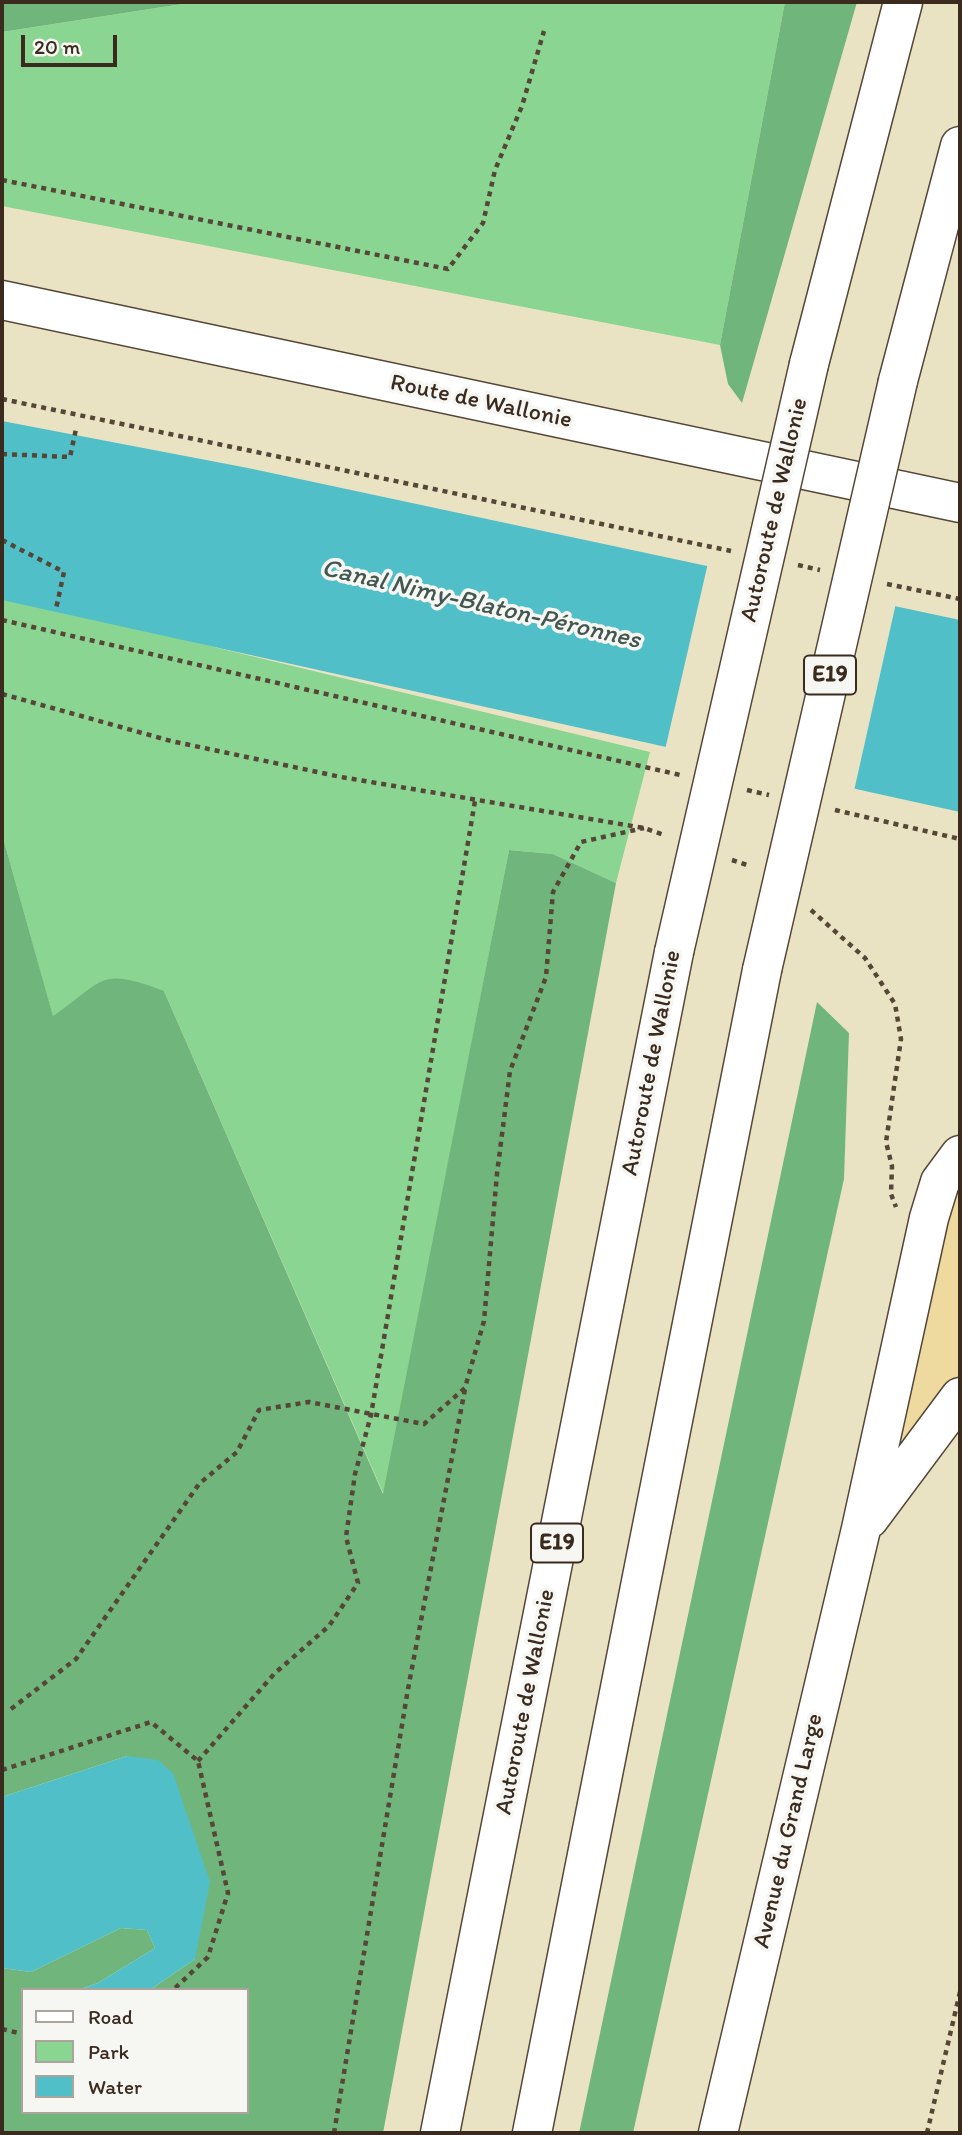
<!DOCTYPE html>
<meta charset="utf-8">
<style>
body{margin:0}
#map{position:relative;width:962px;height:2135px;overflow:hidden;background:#eae3c3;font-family:Itim,sans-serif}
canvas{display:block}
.frame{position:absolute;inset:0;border:4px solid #3b2a1e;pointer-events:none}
.legend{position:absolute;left:21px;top:1988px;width:228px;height:126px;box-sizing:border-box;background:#f6f6f2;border:2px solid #aba49d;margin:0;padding:9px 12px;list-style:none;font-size:21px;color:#3b2a1e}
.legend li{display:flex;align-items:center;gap:14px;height:35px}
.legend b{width:35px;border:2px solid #aba49d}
.scale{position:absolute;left:21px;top:35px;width:96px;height:32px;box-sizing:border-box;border:4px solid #3b2a1e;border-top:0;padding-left:9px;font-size:21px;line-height:24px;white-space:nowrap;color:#3b2a1e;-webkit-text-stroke:5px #f6f6f2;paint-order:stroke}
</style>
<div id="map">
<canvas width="962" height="2135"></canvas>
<div class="frame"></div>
<ul class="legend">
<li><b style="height:9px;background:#fff"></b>Road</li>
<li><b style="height:19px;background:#8bd592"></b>Park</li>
<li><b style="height:19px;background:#51bfc7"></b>Water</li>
</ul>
<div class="scale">20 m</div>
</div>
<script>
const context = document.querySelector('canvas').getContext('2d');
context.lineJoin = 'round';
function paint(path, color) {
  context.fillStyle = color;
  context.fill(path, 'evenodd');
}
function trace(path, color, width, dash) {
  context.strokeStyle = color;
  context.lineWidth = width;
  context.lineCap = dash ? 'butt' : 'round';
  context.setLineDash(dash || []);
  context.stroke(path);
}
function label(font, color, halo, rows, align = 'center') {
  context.font = font + ' Itim,sans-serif';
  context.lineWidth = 7;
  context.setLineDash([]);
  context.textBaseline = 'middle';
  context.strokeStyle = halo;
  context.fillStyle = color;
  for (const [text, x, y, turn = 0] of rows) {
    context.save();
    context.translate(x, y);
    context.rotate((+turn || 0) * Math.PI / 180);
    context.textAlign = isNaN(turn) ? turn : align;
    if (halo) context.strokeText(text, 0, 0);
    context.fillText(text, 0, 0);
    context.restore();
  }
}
const green = new Path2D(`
 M195,2H785L720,345L2,206V32Z
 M2,599L56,609L650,752L616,883L553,854L509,850L384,1495L164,991L53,1017L2,834Z`);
const forest = new Path2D(`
 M2,2H195L2,32Z
 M785,2H857L742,403L728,384L720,345Z
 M2,834L53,1016C105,981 97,966 164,991L383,1494L509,850L553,854L616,883L383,2133H2V1968L31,1972L121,1928L147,1930L155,1948L98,1983L78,1990H23V2112H247V1990H150L195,1959L127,1756L2,1797Z
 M817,1002L849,1033L844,1179L633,2133H579Z`);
const sand = new Path2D(`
 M960,1155V1397L861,1529Z`);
const water = new Path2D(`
 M2,421L248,468L960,620V812L2,600Z
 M127,1756L158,1760L173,1773L210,1882L195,1959L150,1990H78L98,1983L155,1948L147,1930L121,1928L31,1972L2,1968V1797Z`);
const pier = new Path2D(`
 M708,563L896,603L854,791L665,750Z`);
const path = new Path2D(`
 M2,180L448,269L483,223L495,170L522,106L544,31
 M2,399L731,551
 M2,454L70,457L76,429
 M2,540L64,572L56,609
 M798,565L820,570
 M887,584L960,599
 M2,620L680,775
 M2,694L171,741L341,777L644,828L664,835
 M747,790L769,795
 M835,810L960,839
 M732,860L750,866
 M811,910L865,958L895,1004L901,1039L886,1142L892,1166L891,1194L896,1207
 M11,1709L76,1659L199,1484L237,1452L259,1410L309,1402L424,1424L465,1388L484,1321L497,1174L510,1071L546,977L553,892L581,842L644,828
 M198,1761L274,1674L329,1626L358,1583L346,1537L355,1474L371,1415L475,801
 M2,1770L151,1722L198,1761L228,1893L208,1957L173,1990
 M2,2029L23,2034
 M334,2133L408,1689L465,1389
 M927,2133L960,1992`);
const minor = new Path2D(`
 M869,1519L960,1397
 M718,2133L861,1529L929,1218L940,1182L960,1155`);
const major = new Path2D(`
 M2,300L960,503`);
const highway = new Path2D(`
 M809,364L903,2
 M898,381L960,146
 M440,2133L674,952
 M532,2133L762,970`);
const highwayBridge = new Path2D(`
 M674,952L809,364
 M762,970L898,381`);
const shields = [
 [830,675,52],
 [557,1543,52]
];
const shieldNames = [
 ["E19",830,675],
 ["E19",557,1543]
];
const streetNames = [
 ["Route de Wallonie",481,402,12],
 ["Autoroute de Wallonie",775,510,-77],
 ["Autoroute de Wallonie",652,1063,-79],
 ["Autoroute de Wallonie",526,1702,-79],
 ["Avenue du Grand Large",789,1831,-77]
];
const waterNames = [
 ["Canal Nimy-Blaton-Péronnes",481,605,13]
];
paint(green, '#8bd592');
paint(forest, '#70b67c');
paint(sand, '#eeda9e');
paint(water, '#51bfc7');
paint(pier, '#eae3c3');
trace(minor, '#554637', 41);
trace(major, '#554637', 41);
trace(highway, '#554637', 41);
trace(path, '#554637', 4.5, [5, 5]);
trace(minor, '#fff', 38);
trace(major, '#fff', 38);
trace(highway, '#fff', 38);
trace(highwayBridge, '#554637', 41, []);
trace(highwayBridge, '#fff', 38);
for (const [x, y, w] of shields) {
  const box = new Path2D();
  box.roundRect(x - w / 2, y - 19.5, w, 39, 5);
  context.fillStyle = '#f6f6f2';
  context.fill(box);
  trace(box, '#3b2a1e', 2);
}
label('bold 23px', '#3b2a1e', null, shieldNames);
label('24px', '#3b2a1e', '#f6f6f2', streetNames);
label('italic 26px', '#425751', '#f6f6f2', waterNames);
</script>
